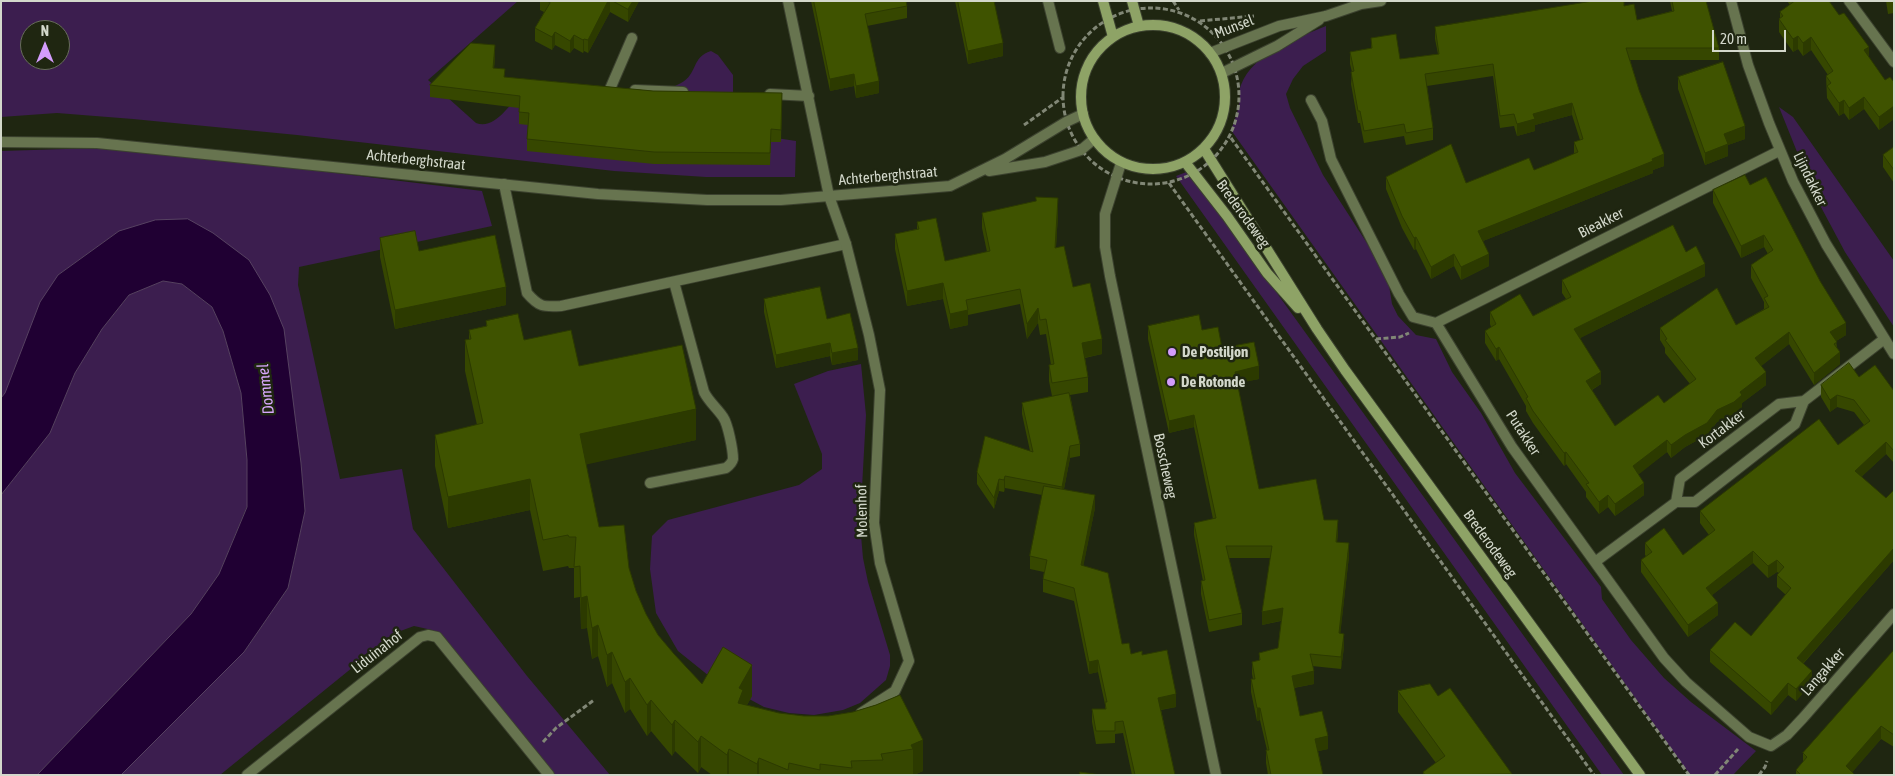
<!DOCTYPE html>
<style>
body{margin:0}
#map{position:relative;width:1895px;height:776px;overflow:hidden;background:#1f2611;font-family:"Asap Condensed",sans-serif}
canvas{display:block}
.frame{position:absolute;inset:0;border:2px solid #d3d8cb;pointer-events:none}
.north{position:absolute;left:20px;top:20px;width:50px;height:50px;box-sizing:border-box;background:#1f2611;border:1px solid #676d5b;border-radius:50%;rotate:0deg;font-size:14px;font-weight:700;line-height:20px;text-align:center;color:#d3d8cb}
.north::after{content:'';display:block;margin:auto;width:18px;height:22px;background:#d39cfc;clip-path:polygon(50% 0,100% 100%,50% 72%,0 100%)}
.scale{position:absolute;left:1712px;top:30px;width:74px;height:22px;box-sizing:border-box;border:2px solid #d3d8cb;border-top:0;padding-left:6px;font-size:15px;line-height:18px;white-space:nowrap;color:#d3d8cb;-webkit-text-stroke:4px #1f2611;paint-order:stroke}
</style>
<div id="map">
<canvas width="1895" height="776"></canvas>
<div class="frame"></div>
<div class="north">N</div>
<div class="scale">20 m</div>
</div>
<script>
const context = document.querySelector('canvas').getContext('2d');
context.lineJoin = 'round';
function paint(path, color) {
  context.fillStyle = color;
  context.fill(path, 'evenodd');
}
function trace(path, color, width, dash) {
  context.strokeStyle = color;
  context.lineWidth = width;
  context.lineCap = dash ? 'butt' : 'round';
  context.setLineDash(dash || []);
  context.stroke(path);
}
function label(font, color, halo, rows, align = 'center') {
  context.font = font + ' "Asap Condensed",sans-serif';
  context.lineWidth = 5;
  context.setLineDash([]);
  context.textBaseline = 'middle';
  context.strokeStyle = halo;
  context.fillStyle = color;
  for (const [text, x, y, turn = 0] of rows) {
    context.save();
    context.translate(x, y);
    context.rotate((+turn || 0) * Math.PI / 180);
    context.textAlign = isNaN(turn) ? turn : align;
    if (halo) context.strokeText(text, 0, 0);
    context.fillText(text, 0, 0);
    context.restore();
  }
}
const green = new Path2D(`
 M1,1H518L428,80L476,123C495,130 509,105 521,93C548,93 575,92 602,92C627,92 658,96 681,83C698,74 691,57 711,51L718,55L733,75V96L763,136L796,141L795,177H706L614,171L297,135L133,119L57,113L1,117ZM30,30H60V60H30Z
 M1326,26V51L1303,66L1293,79L1286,94L1290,108L1323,175L1374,254L1388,279L1392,304L1398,316L1416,335L1436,339L1452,372L1481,413L1515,473L1601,587L1602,599L1631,640L1664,678L1691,702L1756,751L1733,775H1690L1231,130C1235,120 1238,111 1240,100C1240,95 1239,89 1241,85C1253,53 1297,38 1326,26Z
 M1779,107L1793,117L1894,261V327L1845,252L1814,194Z
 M97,148L197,156L482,191L492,226L299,267L298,285L340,479L402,469L413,529L527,676L610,775H554L480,686L445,639L432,630L414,626L395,633L220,775H121L244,652L288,588L305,511L301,463L287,357L119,231L58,275L5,393L1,398V151Z
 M1189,171L1624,775H1602L1176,176Z
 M163,281L182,284L212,307L223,331L241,393L247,460V506L219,574L191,614L37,775H1V495L50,433L75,373L102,329L129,295Z
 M861,364L866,415L860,524L863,558L868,582L890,655V666L886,680L860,703L843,710L814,715L789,713L764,707L714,680L678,651L656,613L650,569L652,536L668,520L799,485L822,469V454L794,384L828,371Z`);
const water = new Path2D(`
 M188,219L213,233L249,260L270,295L284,329L301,463L305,511L288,588L244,652L121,775H37L191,614L219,574L247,507V460L241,393L223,331L212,307L182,284L163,281L129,295L102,329L75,373L50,433L1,495V398L5,393L40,302L58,275L119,231L155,220Z`);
const path = new Path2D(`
 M1173,1L1179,10
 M1063 96a88 88 0 1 1 176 0a88 88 0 1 1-176 0Z
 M1200,21L1254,16
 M1024,125L1062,98
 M1231,138L1689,775
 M1169,183L1594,775
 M1376,339L1400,337L1409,333
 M543,742L556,728L594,700
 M1715,775L1738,749
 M1759,775L1765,767L1767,761`);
const service = new Path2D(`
 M504,184L527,293C539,307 543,307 561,306L846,244
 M650,483L726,468C730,465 732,463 733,459C733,450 728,424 723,417C717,408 709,402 704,392L674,282`);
const minor = new Path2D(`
 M788,1L829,196L846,244L869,335L880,390L874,523L880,563L909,661L895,691L861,713
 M1048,1L1060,48
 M1731,1L1748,65L1769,123L1793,181L1826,244L1894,354
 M1849,1L1894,62
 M1210,53L1279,26L1326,16L1361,4L1381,1
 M1222,73L1277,46L1319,20
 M610,89L632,38
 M635,90L683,92
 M770,94L809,96
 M1311,100L1322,121L1331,159L1399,294L1413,317L1436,323L1512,447L1664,658L1686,682L1749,737L1771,746L1787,735L1803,718L1894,614
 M1121,163L1105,214V247L1110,276L1216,775
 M1436,323L1779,151
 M1676,502L1680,479L1779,404L1804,401
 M1595,562L1676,502H1695L1795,424L1804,401L1883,340
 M247,775L420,637L428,635L437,637L549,775`);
const tertiary = new Path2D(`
 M1,142L97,143L598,194L707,200H781L950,186L1005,159L1066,122L1083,114
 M989,171L1045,162L1081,150L1094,139`);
const secondary = new Path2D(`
 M1103,1L1113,37
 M1132,1L1139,26
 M1081 97a72 72 0 1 1 144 0a72 72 0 1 1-144 0Z
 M1204,149L1317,329L1345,370L1640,775
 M1185,162L1227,216L1267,273L1298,308`);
const wall = new Path2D(`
 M540,1H639L628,22L610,12L588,53L584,51L583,53L574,48L570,53L555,45L552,50L535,41V28L544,12L540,10Z
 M811,1H906L907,6V18L867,26L879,93L856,98L854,86L830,91Z
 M955,1H994L1003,56L968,64Z
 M1670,1H1706L1719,48V60H1630L1639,90L1664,166L1653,170V173L1483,241L1489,266L1461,280L1454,266L1431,279L1416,249L1414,250L1402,228L1386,189V177L1466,183L1534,170L1574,154V142L1580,140L1572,115L1535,125V131L1517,136L1514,126L1500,128L1493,76L1427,86L1433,128V140L1406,145L1404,136L1364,143L1360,123H1358L1351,84L1352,72L1350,64V52L1371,48V38L1400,59L1438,54L1435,39V27L1624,6L1637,20L1672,11Z
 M1787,1H1829L1885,80L1894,82V119L1879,130L1864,109L1849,120L1844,113L1839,116L1827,98L1826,76L1828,75L1811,50L1803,56L1798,49L1793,52L1779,32V19L1780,18V12L1790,5Z
 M1886,1H1894V13L1888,14Z
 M495,57L494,68L505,77L653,91L782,93L781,142H771L770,165L654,164L527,151V139L528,125L519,124V108L430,97V85Z
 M1678,77L1745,139L1728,145V156L1705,165L1678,89Z
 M1894,147V183L1883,167V155Z
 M1750,185L1846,335L1836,341L1840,364L1814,385L1789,344L1761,366L1766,385L1742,403V407L1734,414L1717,422L1707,435L1685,447L1671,458L1667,452L1638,474L1644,495L1615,516L1608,507L1599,514L1586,497V492L1566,464L1564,466L1533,423L1526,411V406L1499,359L1496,361L1485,343V331L1491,327L1490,324V312L1533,316L1566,299L1562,293V280L1686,252L1705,276L1580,338L1601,384L1592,390L1615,426L1664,403L1690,384L1665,353V348L1660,340V328L1736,325L1764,309V302L1751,278V265L1768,254L1764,247L1741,258L1713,203V190Z
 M982,213L1058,214L1056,247L1102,354L1085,358L1088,377V392L1070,395L1080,444V456L1070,458L1064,489L1095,508L1083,566L1122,644L1131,654L1142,655L1176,707L1161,710L1175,775H1132L1123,733L1115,734V743L1096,744L1092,722V709H1105V704L1098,672L1089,674L1074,601L1043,592V579L1044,572L1030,569V556L1042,495L1005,488L1004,492L999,491L994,509L977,484V472L1030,451L1022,414V403L1052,396L1049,381V365H1051L1046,334L1040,335L1038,323L1027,339L1020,304L968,315V325L950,329L943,299L907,306L895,249V234L917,229V222L945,261L987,252L982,228Z
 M380,238L419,251L506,305L395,329L380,257Z
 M764,299L827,319L858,360L832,365L830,356L776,368L764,312Z
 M486,321L579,366L696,440L586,464L599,527L629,568L636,591L646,614L658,635L674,654L702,684L752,696L747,705L779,713L804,716H828L853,712L876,705L900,695L923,771L914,775H712L701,767L698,773L675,751L672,756L651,731L647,736L630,709L625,713L612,683L607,687L598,656L592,659L587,628L581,629L580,597L574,598V568H569L568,566L543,571L530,510L448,528L435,466V435L477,425L465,371V340L469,339V330L486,326Z
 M1148,326L1202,330L1222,348L1259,379L1237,383L1259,489L1324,520L1338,532L1337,542L1349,556L1340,634L1344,647L1341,669L1312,666L1314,684L1294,688L1300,716L1328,749L1318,751L1323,775H1268L1266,763V750H1267L1260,720L1257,721L1251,692V679H1253L1252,674V662L1259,661V653L1278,648L1281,621L1262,625L1271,558H1229L1242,613V625L1209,632L1201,594V581H1203L1194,535V523L1213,519L1194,427L1169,433L1148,339Z
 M1859,377L1894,391V463L1886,454L1862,476L1894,560L1803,664L1812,683L1796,701L1788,695L1771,715L1710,662V650L1751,636L1786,595L1777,587V575L1779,573L1777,572L1768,578L1753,563L1712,595L1718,615L1688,637L1641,572V560L1646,556L1645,555V543L1683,555L1709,535L1700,523V511L1838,445L1864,425L1854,412L1837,407L1830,412L1821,397V385Z
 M1894,650V747L1881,739L1852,772L1855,775H1796V770L1803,762V753Z
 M1398,691L1438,696L1512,775H1423V772L1436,763L1398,712Z`);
const shadedWall = new Path2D(`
 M608,1H610V12L588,53V40Z
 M633,1H639L628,22V9Z
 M555,32V45L552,50V37Z
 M574,35V48L570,53V41Z
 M1798,36V49L1793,52V39Z
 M1811,37V50L1803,56V43Z
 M584,39V51L583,53V40Z
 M1003,43V56L968,64V51Z
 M495,45V57L493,80V68Z
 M1869,47V60L1864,50Z
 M854,74V86L830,91V79Z
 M879,81V93L856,98V86Z
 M1864,97V109L1849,120V108Z
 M1844,100V113L1839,116V103Z
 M1572,103V115L1535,125V131L1517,136V124L1533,114Z
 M1894,106V119L1879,130V117Z
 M1745,126V139L1728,145V156L1705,165V153L1724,134Z
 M1664,154V166L1653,170V173L1478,243V231Z
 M1058,198V214L1055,263V248Z
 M1764,235V247L1741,258V246Z
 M1416,237V249L1414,250V238Z
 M1454,254V266L1431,279V267Z
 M1489,254V266L1461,280V267Z
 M1705,264V276L1574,341V329Z
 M943,283V299L907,306V291Z
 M506,287V305L395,329V310Z
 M1038,308V323L1027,339V324Z
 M968,310V325L950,329V314Z
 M1846,323V335L1830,345V332Z
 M1789,332V344L1755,371V358Z
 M1102,339V354L1082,358V343Z
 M830,343V356L776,368V355Z
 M1499,347V359L1496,361V349Z
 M858,348V360L832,365V353Z
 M1840,352V364L1814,385V373Z
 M1259,366V379L1235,384V372Z
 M1601,372V384L1586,393V381Z
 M1766,372V385L1742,403V407L1734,414L1717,422L1707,435L1685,447L1671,458V445Z
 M1837,395V407L1830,412V400Z
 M696,409V440L580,466V434Z
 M1194,415V427L1169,433V421Z
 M1667,440V452L1633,479V466Z
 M1886,442V454L1855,483V471Z
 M1070,446V458L1062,499V487Z
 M1566,452V464L1564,466V453Z
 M1005,476V488L1004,492V480Z
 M530,479V510L448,528V497Z
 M999,479V491L994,509V498Z
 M1644,483V495L1615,516V504Z
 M1095,495V508L1081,578V565Z
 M1608,495V507L1599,514V502Z
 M1338,520V532L1336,554V542Z
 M1349,543V556L1339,646V633Z
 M1894,548V560L1797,670V658Z
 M1753,551V563L1706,600V588Z
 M1777,560V572L1768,578V566Z
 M587,596V628L581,629V598Z
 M1718,603V615L1688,637V625Z
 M1283,608V620L1262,625V612Z
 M598,625V656L592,659V628Z
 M1344,634V647L1341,669V657Z
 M612,652V683L607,687V655Z
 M1098,660V672L1089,674V662Z
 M752,665V696L743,712L738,703L739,688Z
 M1314,671V684L1292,688V676Z
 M1812,671V683L1796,701V689Z
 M630,678V709L625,713V682Z
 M1788,683V695L1771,715V703Z
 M1176,694V707L1158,710V698Z
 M651,700V731L647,736V705Z
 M1257,708H1260V720L1257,721Z
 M675,720V751L672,756V725Z
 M1881,726V739L1850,775L1846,766Z
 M701,736V767L698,773V742Z
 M1328,736V749L1315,752V739Z
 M923,740V771L913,775V749L911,745Z
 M729,749V775H727V755Z
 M759,758V775H757V764Z`);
const building = new Path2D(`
 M547,1H608L588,40L584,39L583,40L574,35L570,41L555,32L552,37L535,28L550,3Z
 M613,1H633L628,9Z
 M814,1H906L907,6L865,14L879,81L856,86L854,74L830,79Z
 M958,1H994L1003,43L968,51Z
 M1593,1H1624V6L1634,4L1637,20L1674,11L1672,1H1706L1719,48H1626L1639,90L1664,154L1652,159L1653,161L1478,231L1489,254L1461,267L1454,254L1431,267L1416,237L1414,238L1402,216L1386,177L1451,144L1466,183L1529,158L1534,170L1552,163L1578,152L1574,142L1583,139L1572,103L1533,114L1535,119L1517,124L1514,114L1500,116L1493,64L1425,74L1433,128L1406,133L1404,124L1364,131L1360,111H1358L1351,72L1354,71L1350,52L1372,48L1371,38L1396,34L1400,59L1439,54L1435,27Z
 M1795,1H1829L1839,15L1844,13L1869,47L1864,50L1885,80L1890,77L1894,82V106L1879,117L1864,97L1849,108L1844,100L1839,103L1827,86L1831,83L1826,76L1833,71L1811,37L1803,43L1798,36L1793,39L1779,19L1783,16L1780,12Z
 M471,43L495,45L493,68L505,69L504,77L653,91L782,93L781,130L771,129L770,153L654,152L527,139L529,113L519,112L520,96L430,85Z
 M1723,62L1745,126L1724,134L1728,144L1705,153L1678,77Z
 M1894,147V170L1883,155Z
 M1745,175L1750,185L1766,177L1820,281L1846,323L1830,332L1837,342L1834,344L1840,352L1814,373L1789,332L1755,358L1766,372L1740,392L1742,395L1734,402L1717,410L1707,423L1685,435L1671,445L1667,440L1633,466L1644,483L1615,504L1608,495L1599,502L1586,484L1589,483L1566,452L1564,453L1533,411L1526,398L1528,397L1499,347L1496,349L1485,331L1496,324L1490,312L1520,294L1533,316L1571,297L1562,280L1673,225L1686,252L1696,246L1705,264L1574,329L1601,372L1586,381L1615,426L1658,395L1664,403L1696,379L1665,340L1667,339L1660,328L1717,288L1736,325L1769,307L1764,298L1768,296L1751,265L1773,250L1764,235L1741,246L1713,190Z
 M1036,197L1058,198L1055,248L1064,246L1073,287L1090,283L1102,339L1082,343L1088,377L1052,383L1049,365L1054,364L1046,319L1040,320L1038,308L1027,324L1020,289L966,300L968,310L950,314L943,283L907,291L895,234L919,229L917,222L936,218L945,261L990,251L982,213L1036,201Z
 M415,231L419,251L495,235L506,287L395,310L380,238Z
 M820,287L827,319L850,313L858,348L832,353L830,343L776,355L764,299Z
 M518,314L524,340L571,330L579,366L682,345L696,409L580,434L599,527L624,525L629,568L636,591L646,614L658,635L674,654L702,684L723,647L752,665L739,688L743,690L738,703L779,713L804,716H828L853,712L876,705L900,695L923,740L911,745L913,749L881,754L883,760L851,761L852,768L820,764V770L789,763L788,770L759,758L757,764L729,749L727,755L701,736L698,742L675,720L672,725L651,700L647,705L630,678L625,682L612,652L607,655L598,625L592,628L587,596L581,598L580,566L574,567L576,537H569L568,535L543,540L530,479L448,497L435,435L483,423L465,340L471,339L469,330L487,326L486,321Z
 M1199,315L1202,330L1218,327L1222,348L1254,342L1259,366L1235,372L1259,489L1316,479L1324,520H1338L1336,542L1349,543L1339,633L1344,634L1341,657L1310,654L1314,671L1292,676L1300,716L1322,711L1328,736L1315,739L1323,775H1271L1266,750H1269L1260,708H1257L1251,679H1255L1252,662L1260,660L1259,653L1278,648L1283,608L1262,612L1272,546H1226L1242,613L1209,620L1201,581L1205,580L1194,523L1216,518L1194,415L1169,421L1148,326Z
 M1849,363L1859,377L1875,365L1894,391V451L1886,442L1855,471L1886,498L1894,490V548L1797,658L1812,671L1796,689L1788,683L1771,703L1710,650L1735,622L1751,636L1791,588L1777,575L1784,567L1777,560L1768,566L1753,551L1706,588L1718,603L1688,625L1641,560L1652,552L1645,543L1664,528L1683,555L1715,530L1700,511L1819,419L1838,445L1870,421L1854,400L1837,395L1830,400L1821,385Z
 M1069,393L1080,444L1070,446L1062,487L1005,476L1004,480L999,479L994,498L977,472L985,436L1033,452L1022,403Z
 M1044,486L1095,495L1081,565L1108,573L1122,644L1129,643L1131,654L1142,651V655L1167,650L1176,694L1158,698L1175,775H1135L1123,721L1115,722V731H1096L1092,709H1106L1105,702H1107L1098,660L1089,662L1074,588L1043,579L1047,560L1030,556Z
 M1894,650V735L1881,726L1846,766L1855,775H1801L1796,770L1807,757L1803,753Z
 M1430,684L1438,696L1450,688L1512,774L1425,775L1423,772L1445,756L1398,691Z
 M1080,772L1101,775H1080Z`);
const markers = [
 [1172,352,5,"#d39cfc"],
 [1171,382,5,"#d39cfc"]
];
const streetNames = [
 ["Munsel",1234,27,-21],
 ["Achterberghstraat",416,160,6],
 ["Achterberghstraat",888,176,-5],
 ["Lijndakker",1810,179,64],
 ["Brederodeweg",1243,214,54],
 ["Bieakker",1601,223,-27],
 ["Kortakker",1722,429,-37],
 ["Putakker",1523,433,57],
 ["Bosscheweg",1165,466,78],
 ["Molenhof",862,511,-91],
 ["Brederodeweg",1490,544,54],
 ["Liduinahof",377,652,-38],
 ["Langakker",1823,672,-49]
];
const poiNames = [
 ["De Postiljon",1182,352],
 ["De Rotonde",1181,382]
];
const waterNames = [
 ["Dommel",266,389,-97]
];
paint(green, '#3c1e4f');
paint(water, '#200033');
trace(water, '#564161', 1);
trace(service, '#3c422f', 12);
trace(minor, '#3c422f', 12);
trace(tertiary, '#3c422f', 12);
trace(secondary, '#3c422f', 12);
trace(path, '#818776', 3, [5, 2.5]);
trace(service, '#67744f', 10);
trace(minor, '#67744f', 10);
trace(tertiary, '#67744f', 10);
trace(secondary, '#8ea366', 10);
paint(wall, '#364700');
paint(shadedWall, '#2c3a00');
paint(building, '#3f5300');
trace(building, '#2c3a00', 1);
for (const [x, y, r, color] of markers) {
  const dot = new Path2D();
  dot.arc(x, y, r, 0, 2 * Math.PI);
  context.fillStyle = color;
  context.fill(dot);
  trace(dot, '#1f2611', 2);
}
label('15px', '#d3d8cb', '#1f2611', streetNames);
label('bold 15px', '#d3d8cb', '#1f2611', poiNames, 'left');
label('italic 16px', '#d8a8fd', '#1f2611', waterNames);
</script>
